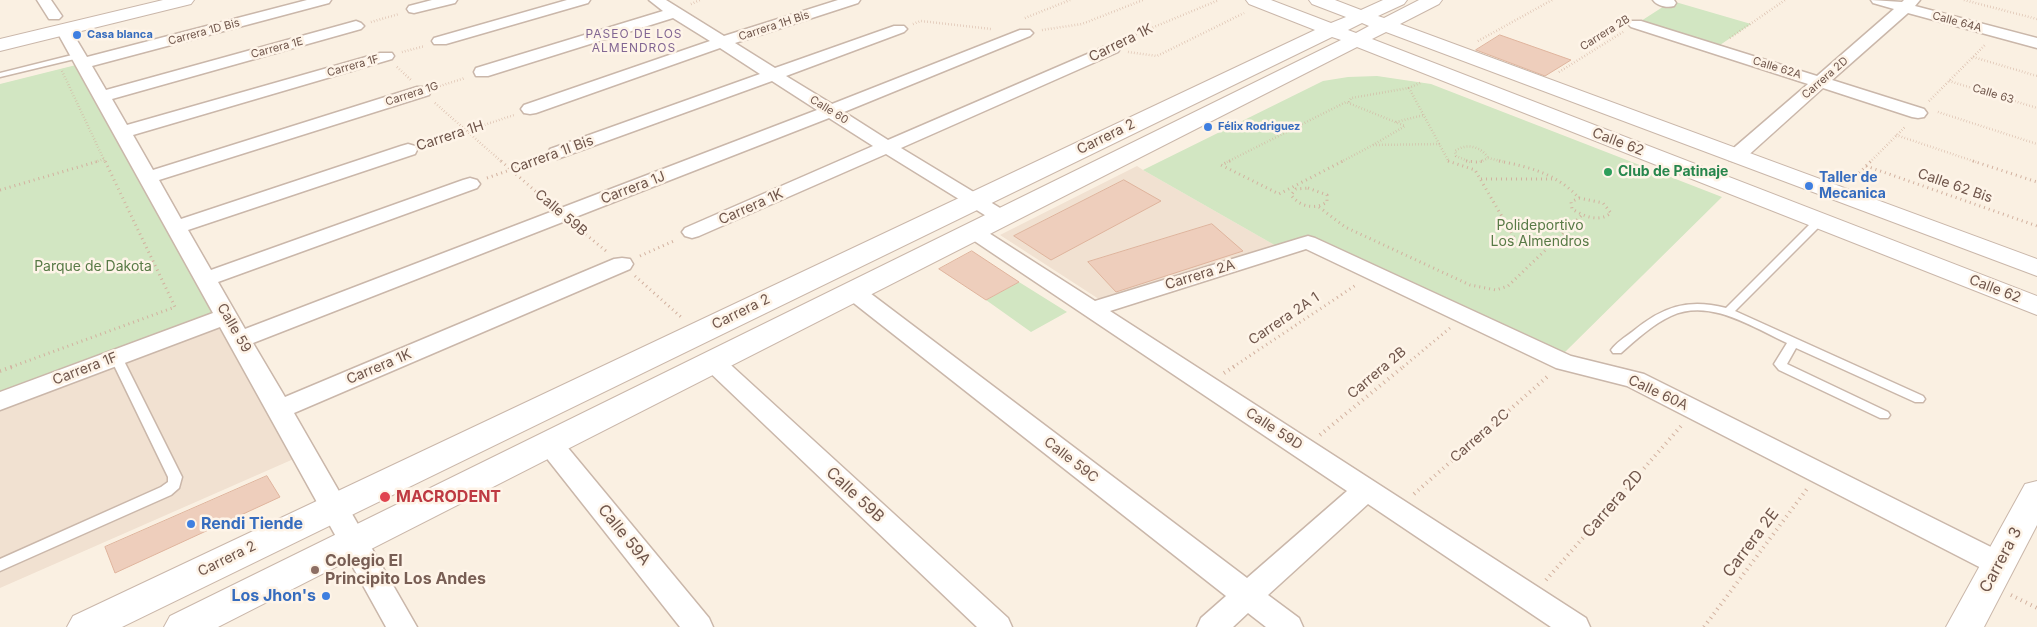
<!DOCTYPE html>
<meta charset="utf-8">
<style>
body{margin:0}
canvas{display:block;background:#faf0e2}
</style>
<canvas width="2037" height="627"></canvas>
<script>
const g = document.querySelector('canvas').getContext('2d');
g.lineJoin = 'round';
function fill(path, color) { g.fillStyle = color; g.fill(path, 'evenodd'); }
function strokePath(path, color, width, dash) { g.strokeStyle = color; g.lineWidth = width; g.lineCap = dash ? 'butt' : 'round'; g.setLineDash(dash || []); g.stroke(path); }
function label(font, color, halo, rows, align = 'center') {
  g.font = font + ' Inter,sans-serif'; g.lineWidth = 5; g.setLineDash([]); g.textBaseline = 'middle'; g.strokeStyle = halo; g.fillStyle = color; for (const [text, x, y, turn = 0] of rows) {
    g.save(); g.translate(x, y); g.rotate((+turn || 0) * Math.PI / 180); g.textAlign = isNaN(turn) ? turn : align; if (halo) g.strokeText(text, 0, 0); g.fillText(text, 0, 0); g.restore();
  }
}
fill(new Path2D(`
 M1137,166L1143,170L1278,247L1105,303L1000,235Z
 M227,316L305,454L0,588V401Z`), '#f1e1d1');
fill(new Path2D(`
 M1672,1L1751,24L1720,45L1641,21Z
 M84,63L227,316L0,401V84Z
 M1377,76L1431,84L1722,197L1563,354L1308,242L1278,247L1143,170L1323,81L1348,77Z
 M1019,282L1067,312L1031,332L986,300Z`), '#d2e6c2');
const building = new Path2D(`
 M1500,35L1571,60L1545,76L1476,50Z
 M1124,180L1161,201L1051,260L1014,236Z
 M1212,224L1243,251L1116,292L1088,262Z
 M972,251L1019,282L986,300L939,269Z
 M267,476L280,497L115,573L105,547Z`);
fill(building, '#eecebc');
strokePath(building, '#dfb49d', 1);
const service = new Path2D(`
 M80,53H83V57L0,77V73Z
 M1820,217L1824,218L1825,220L1824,222L1735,311L1923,396L1925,399L1923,402H1915L1796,348L1787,364L1888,412L1890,415L1888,418H1880L1779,370L1774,364L1787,343C1752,327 1710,298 1671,316C1652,325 1637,339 1621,353H1613L1611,350C1616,343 1625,337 1632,332C1662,307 1687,298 1726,308L1816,218Z
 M116,353L122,357L182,477L179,488L171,495L0,571V559L161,487L168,482V477L110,357Z`);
const minor = new Path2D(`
 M37,0H51L62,16L59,19H49Z
 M307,0H331L329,3L92,66L106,90L356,21L361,23L364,26L361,29L112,99L127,125L380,53H392L394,56L392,59L133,135L153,170L417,87H429L431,91L429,95L159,180L181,219L401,146L408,144L415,146L417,150L415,154L188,230L211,270L463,180L470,178L477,180L480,184L477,188L218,282L245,329L817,110L772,81L557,159L550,157L548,153L550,149L760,74L720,48L536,113L530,114L524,113L521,109L524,105L710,41L673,18L488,76H476L474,72L476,68L663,11L649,0H666L724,36L838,0H860L858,3L735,43L775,68L894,26H904L907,29L904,32L786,76L832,104L1020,30H1030L1033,33L1030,36L844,112L888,140L1106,46H1118L1120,49L1118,52L901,148L1010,214L1013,218L1010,222L1003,224L996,222L886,154L699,236L692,238L685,236L682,232L685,228L873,146L829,118L253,343L285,397L614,259L622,258L630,259L633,264L630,269L294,413L417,627H386L220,327L0,410V392L213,313L56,30L59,27H69L87,57Z
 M432,0H457L455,3L414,13L409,12L407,9L409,6Z
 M567,0H590L588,3L446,44H434L432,41L434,38Z
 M1653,0H1674L1676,3L1674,6C1667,8 1657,6 1653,0Z
 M1871,0L1902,2L1904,0H1920L1915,6L2037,38V48L1908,13L1832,80L1924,109L1927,113L1924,117L1918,118L1912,117L1823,88L1743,160L1736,162L1729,160L1727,156L1729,152L1808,84L1631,27L1628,24L1631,21H1641L1817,76L1894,9L1873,3Z
 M974,226L981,228L1095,301L1301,238L1308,236L1315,238L1571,356L1644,374L2009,556L2013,564L2009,572L1999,576L1989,572L1627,386L1556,368L1306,249L1110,311L1586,618L1590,627H1551L1368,504L1268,595L1299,618L1303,627H1266L1248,613L1233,627H1197L1201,618L1226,596L846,297L843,292L846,287L854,285L862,287L1247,578L1347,491L967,236L964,232L967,228Z
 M713,354L721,356L1008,618L1012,627H977L705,368L701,362L705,356Z
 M550,435L559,437L709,618L713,627H680L541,451L537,444L541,437Z`);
const tertiary = new Path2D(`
 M163,0H194L191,4L0,51V39Z
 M1246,0H1271L1331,23L1346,17L1312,4L1309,0H1335L1361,10L1383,0H1407L1404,4L1378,16L1384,18L1419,0H1442L1439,4L1400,24L2037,259V276L1386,32L1372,39L2037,296V315L1357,47L218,627H164L170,616L1341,40L1332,37L122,627H67L73,616L1315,30L1249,4ZM1362,23L1369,26L1356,33L1348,30Z
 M2037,481V525L1984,627H1946L2025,484Z`);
strokePath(service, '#cab7aa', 3);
strokePath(minor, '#cab7aa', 3);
strokePath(tertiary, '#cab7aa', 2);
strokePath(new Path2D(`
 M1964,0L2037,19
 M691,4L700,0
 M1025,18L1070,0
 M371,22L399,14
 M913,24L921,21L991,29
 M1042,30L1082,24L1143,0
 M1730,38L1785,0
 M1125,39L1219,0
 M1478,41L1552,0
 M402,52L425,46
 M1128,52L1157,56L1244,13
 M1973,57L2037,76
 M397,67L411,80
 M62,71L105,162
 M1559,72L1623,32
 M1949,81L2037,108
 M1420,83L1409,88L1449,162
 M440,86L465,78
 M1929,101L1986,44
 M1349,102L1351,98L1409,88
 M435,103L502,162
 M1938,112L2037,144
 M1396,122L1424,115
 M1896,135L1976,162
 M425,145L514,115
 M1373,145L1440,144
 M1488,158L1505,162
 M95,162L104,159
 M532,162L540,159
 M1227,162L1346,102L1405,126L1373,145
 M1341,162L1373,145
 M1470,162L1456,156L1455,151C1466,143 1481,146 1488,158
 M1480,162L1488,158
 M1870,162L1906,126`), '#d2b19f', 2.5, [0.5, 2.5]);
strokePath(new Path2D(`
 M501,161L549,203
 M1230,161L1221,165L1279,194L1343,161
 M1448,161L1475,170L1515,239
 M1466,161L1476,162L1484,161
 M1499,161C1530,167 1557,174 1579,198
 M1973,161L2037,182
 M1866,166L2037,226
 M487,178L536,161
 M1481,179H1555
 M1852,180L1871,161
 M1308,188L1327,195V202C1315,210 1300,207 1291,195L1296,189Z
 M0,190L99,161
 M1579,198L1603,203L1611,213C1598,223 1584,216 1572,209L1571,202Z
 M1319,207L1345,227L1470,285L1496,290L1508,286L1582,215
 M578,228L606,251
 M640,256L676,240
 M635,276L681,317
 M11,367L175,307L105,161
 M1233,367L1356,285
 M1403,367L1450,328`), '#d2b19f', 3, [1, 4]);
strokePath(new Path2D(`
 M0,371L15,366
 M1224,373L1235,366
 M1320,435L1404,366
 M1414,494L1548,376
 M1546,580L1682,425
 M2011,595L2037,608
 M1704,627L1807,489`), '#d2b19f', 4, [1, 4.5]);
fill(service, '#fff');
fill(minor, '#fff');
fill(tertiary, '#fff');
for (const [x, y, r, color] of [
 [77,35,5,"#3f7fe0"],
 [1208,127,5,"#3f7fe0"],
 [1608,172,5,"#2e9e5b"],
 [1809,186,5,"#3f7fe0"],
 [385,497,6,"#e0444e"],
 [191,524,5,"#3f7fe0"],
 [315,570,5,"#8d6e63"],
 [326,596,5,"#3f7fe0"]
]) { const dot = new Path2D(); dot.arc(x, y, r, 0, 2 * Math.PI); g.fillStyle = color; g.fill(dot); strokePath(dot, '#fef4e8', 2); }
label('11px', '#70564b', '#fef4e8', [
 ["Calle 64A",1957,22,15],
 ["Carrera 1H Bis",774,26,-18],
 ["Carrera 1D Bis",204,32,-15],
 ["Carrera 2B",1605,33,-32],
 ["Carrera 1E",277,48,-15],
 ["Carrera 1F",353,66,-16],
 ["Calle 62A",1777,68,17],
 ["Carrera 2D",1825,78,-41],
 ["Carrera 1G",412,94,-18],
 ["Calle 63",1993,94,17],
 ["Calle 60",829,110,32]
]);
label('bold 11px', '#366cbe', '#fef4e8', [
 ["Casa blanca",87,35],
 ["Félix Rodriguez",1218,127]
], 'left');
g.letterSpacing = '1px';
label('12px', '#826693', '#fef4e8', [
 ["PASEO DE LOS",634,34],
 ["ALMENDROS",634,48]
]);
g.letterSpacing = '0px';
label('14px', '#70564b', '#fef4e8', [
 ["Carrera 1K",1121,43,-26],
 ["Carrera 1H",450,136,-18],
 ["Carrera 2",1106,137,-26],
 ["Calle 62",1618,142,21],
 ["Carrera 1I Bis",552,155,-20],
 ["Calle 62 Bis",1955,186,19],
 ["Carrera 1J",633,188,-21],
 ["Carrera 1K",751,207,-24],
 ["Calle 59B",561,213,40],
 ["Carrera 2A",1200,275,-17],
 ["Calle 62",1995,289,21],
 ["Carrera 2",741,312,-26],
 ["Carrera 2A 1",1284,319,-34],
 ["Calle 59",234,328,60],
 ["Carrera 1K",379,367,-23],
 ["Carrera 1F",85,369,-21],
 ["Carrera 2B",1377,373,-40],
 ["Calle 60A",1658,393,25],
 ["Calle 59D",1274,429,33],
 ["Carrera 2C",1480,436,-41],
 ["Calle 59C",1071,460,38],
 ["Carrera 2",227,559,-26]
]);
label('bold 14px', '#27864d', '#fef4e8', [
 ["Club de Patinaje",1618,172]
], 'left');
label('bold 14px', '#366cbe', '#fef4e8', [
 ["Taller de",1819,178],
 ["Mecanica",1819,194]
], 'left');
label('14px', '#587a46', '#fef4e8', [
 ["Polideportivo",1540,226],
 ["Los Almendros",1540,242],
 ["Parque de Dakota",93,267]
]);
label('16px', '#70564b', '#fef4e8', [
 ["Calle 59B",855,495,43],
 ["Carrera 2D",1613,504,-49],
 ["Calle 59A",624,535,51],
 ["Carrera 2E",1751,543,-53],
 ["Carrera 3",2001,560,-62]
]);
label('bold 16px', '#be3a42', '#fef4e8', [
 ["MACRODENT",396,497]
], 'left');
label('bold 16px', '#366cbe', '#fef4e8', [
 ["Rendi Tiende",201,524],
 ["Los Jhon's",316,596,"right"]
], 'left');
label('bold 16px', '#785e54', '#fef4e8', [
 ["Colegio El",325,561],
 ["Principito Los Andes",325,579]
], 'left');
</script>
